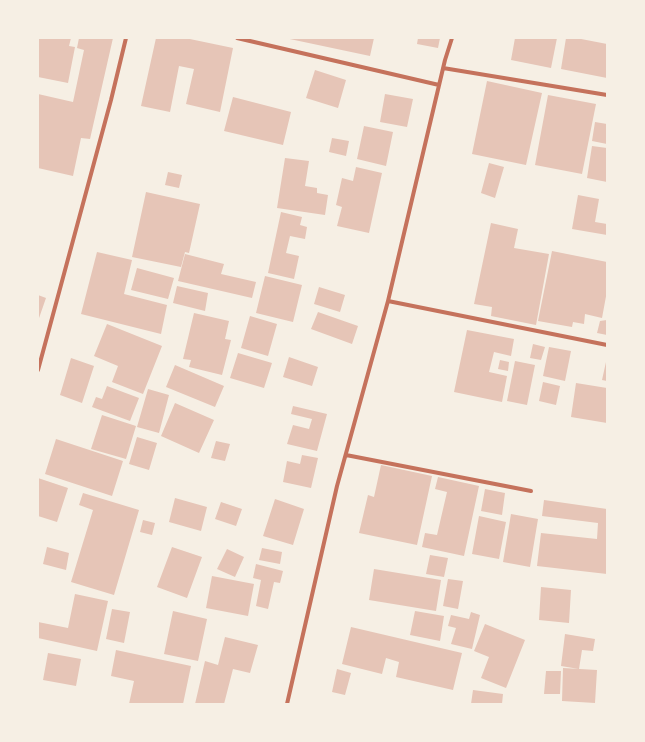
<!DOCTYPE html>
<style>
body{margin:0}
#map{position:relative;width:645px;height:742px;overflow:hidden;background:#f6efe4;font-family:Lato,sans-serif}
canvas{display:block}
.frame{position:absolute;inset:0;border:39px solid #f6efe4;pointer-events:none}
</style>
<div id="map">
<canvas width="645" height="742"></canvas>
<div class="frame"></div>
</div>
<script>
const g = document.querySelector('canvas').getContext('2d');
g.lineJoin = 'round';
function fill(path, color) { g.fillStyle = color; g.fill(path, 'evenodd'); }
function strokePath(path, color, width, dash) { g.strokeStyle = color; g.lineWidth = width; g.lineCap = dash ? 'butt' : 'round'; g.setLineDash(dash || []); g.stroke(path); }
fill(new Path2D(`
 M38,38H71L69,46L75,47L68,83L38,77Z
 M79,38H113L90,139L81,138L73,176L38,168V94L73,102L84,50L77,48Z
 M156,38H185L233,48L220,112L186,104L194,69L179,66L170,112L141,106Z
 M285,38H374L370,56Z
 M418,38H440L438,48L417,44Z
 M515,38H557L551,68L511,60Z
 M566,38H576L607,44V78L561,69Z
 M315,70L346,80L338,108L306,98Z
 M487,81L542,93L526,165L472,154Z
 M385,94L413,99L407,127L380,122Z
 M548,95L596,104L582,174L535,165Z
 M233,97L291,112L283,145L224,131Z
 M595,122L607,124V144L592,141Z
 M364,126L393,132L386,166L357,159Z
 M332,138L349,141L346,156L329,152Z
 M592,146L607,148V182L587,178Z
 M285,158L309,161L305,186L317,188V193L328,195L325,215L277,208Z
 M489,163L504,167L495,198L481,193Z
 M356,167L382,173L369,233L337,226L342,207L336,205L342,178L353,181Z
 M168,172L182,175L179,188L165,185Z
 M146,192L200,204L189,253L185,252L181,267L132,257Z
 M578,195L599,199L595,222L607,224V235L572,229Z
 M281,212L302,217L300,225L307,227L305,239L290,236L286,253L299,256L294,279L268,273Z
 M491,223L518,229L514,248L549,254L536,325L491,316L492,307L474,304Z
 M552,251L607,262V291L602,318L585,314L584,324L573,322L572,327L538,321Z
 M97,252L132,260L124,294L167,305L161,334L81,314Z
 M185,254L224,264L221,274L256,282L252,298L178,281Z
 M137,268L174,278L168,299L131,290Z
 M265,276L302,285L293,322L256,313Z
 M177,286L208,293L205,311L173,303Z
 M319,287L345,295L340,312L314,304Z
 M38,295L46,298L38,321Z
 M318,312L358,326L352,344L311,329Z
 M194,313L229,321L225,339L231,340L222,375L189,367L191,360L183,359Z
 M250,316L277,324L268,356L241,348Z
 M607,320V335L597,333L600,321Z
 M107,324L162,346L143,394L112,382L118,366L94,356Z
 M467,330L514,339L511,356L494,352L489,372L507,376L502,402L454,392Z
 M533,344L545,347L541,360L530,358Z
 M549,347L571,351L565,381L543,376Z
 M238,353L272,363L264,388L230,378Z
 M289,357L318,367L312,386L283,377Z
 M71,358L94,366L82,403L60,395Z
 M500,360L509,362L508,371L498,369Z
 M515,361L535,365L527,405L507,401Z
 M606,362H607V381L602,380Z
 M175,365L224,386L215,407L166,387Z
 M543,382L560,386L556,405L539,401Z
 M576,383L607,388V423L571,417Z
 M107,386L139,398L130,421L92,407L96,397L102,399Z
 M148,389L169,395L159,433L137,427Z
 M175,403L214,420L199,453L161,436Z
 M293,406L327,414L317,451L287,444L293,425L309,429L312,419L291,414Z
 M102,415L136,426L126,459L91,449Z
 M137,437L157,443L149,470L129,464Z
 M56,439L123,461L112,496L45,474Z
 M216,441L230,444L225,461L211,458Z
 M302,455L318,458L311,488L283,482L287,461L300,464Z
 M381,465L432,476L417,545L359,533L368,495L374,497Z
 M438,477L479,486L464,556L422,547L425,533L437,535L447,492L435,489Z
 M38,478L68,488L57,522L38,516Z
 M485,489L505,493L502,515L481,511Z
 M83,493L139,510L114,595L71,582L93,510L79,505Z
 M175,498L207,507L201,531L169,522Z
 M275,499L304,509L293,545L263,536Z
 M544,500L607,509V574L537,566L541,533L597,539L598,523L542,516Z
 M221,502L242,509L236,526L215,519Z
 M511,514L538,519L530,567L503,562Z
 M479,516L506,522L499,559L472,554Z
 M143,520L155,523L152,535L140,532Z
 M47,547L69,553L66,570L43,564Z
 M172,547L202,557L187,598L157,587Z
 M262,548L282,552L280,564L259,560Z
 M227,549L244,557L235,577L217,569Z
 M430,555L448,558L444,577L426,574Z
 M256,564L283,571L280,583L274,582L268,609L256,606L261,580L253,578Z
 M374,569L441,580L436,611L369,600Z
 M212,576L254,584L248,616L206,608Z
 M448,579L463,581L458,609L443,606Z
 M541,587L571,590L569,623L539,620Z
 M75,594L108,601L97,651L38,638V622L68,628Z
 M112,609L130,612L124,643L106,639Z
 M173,611L207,619L198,661L164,654Z
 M415,611L444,616L440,641L410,635Z
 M471,612L480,615L472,649L451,644L456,628L448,626L451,615L469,619Z
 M485,624L525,640L506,688L481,678L489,657L474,651Z
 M351,627L462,653L453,690L396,677L399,662L386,658L382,674L342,664Z
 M565,634L595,639L593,651L582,650L579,669L561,666Z
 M225,637L258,645L250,673L233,669L224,704H195L205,661L218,665Z
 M116,650L191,666L183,704H129L134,681L111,676Z
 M48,653L81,659L76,686L43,680Z
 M563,668L597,670L595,703L562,701Z
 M337,669L351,673L345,695L332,692Z
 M546,671H561L560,694H544Z
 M473,690L503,694L502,704H471Z`), '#e6c5b7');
strokePath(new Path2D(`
 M237,38L439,85
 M443,68L607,95
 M388,301L607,345
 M38,370L111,100L126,38
 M346,455L531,491
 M287,704L337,486L388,301L445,60L452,38`), '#c5725c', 4);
</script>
